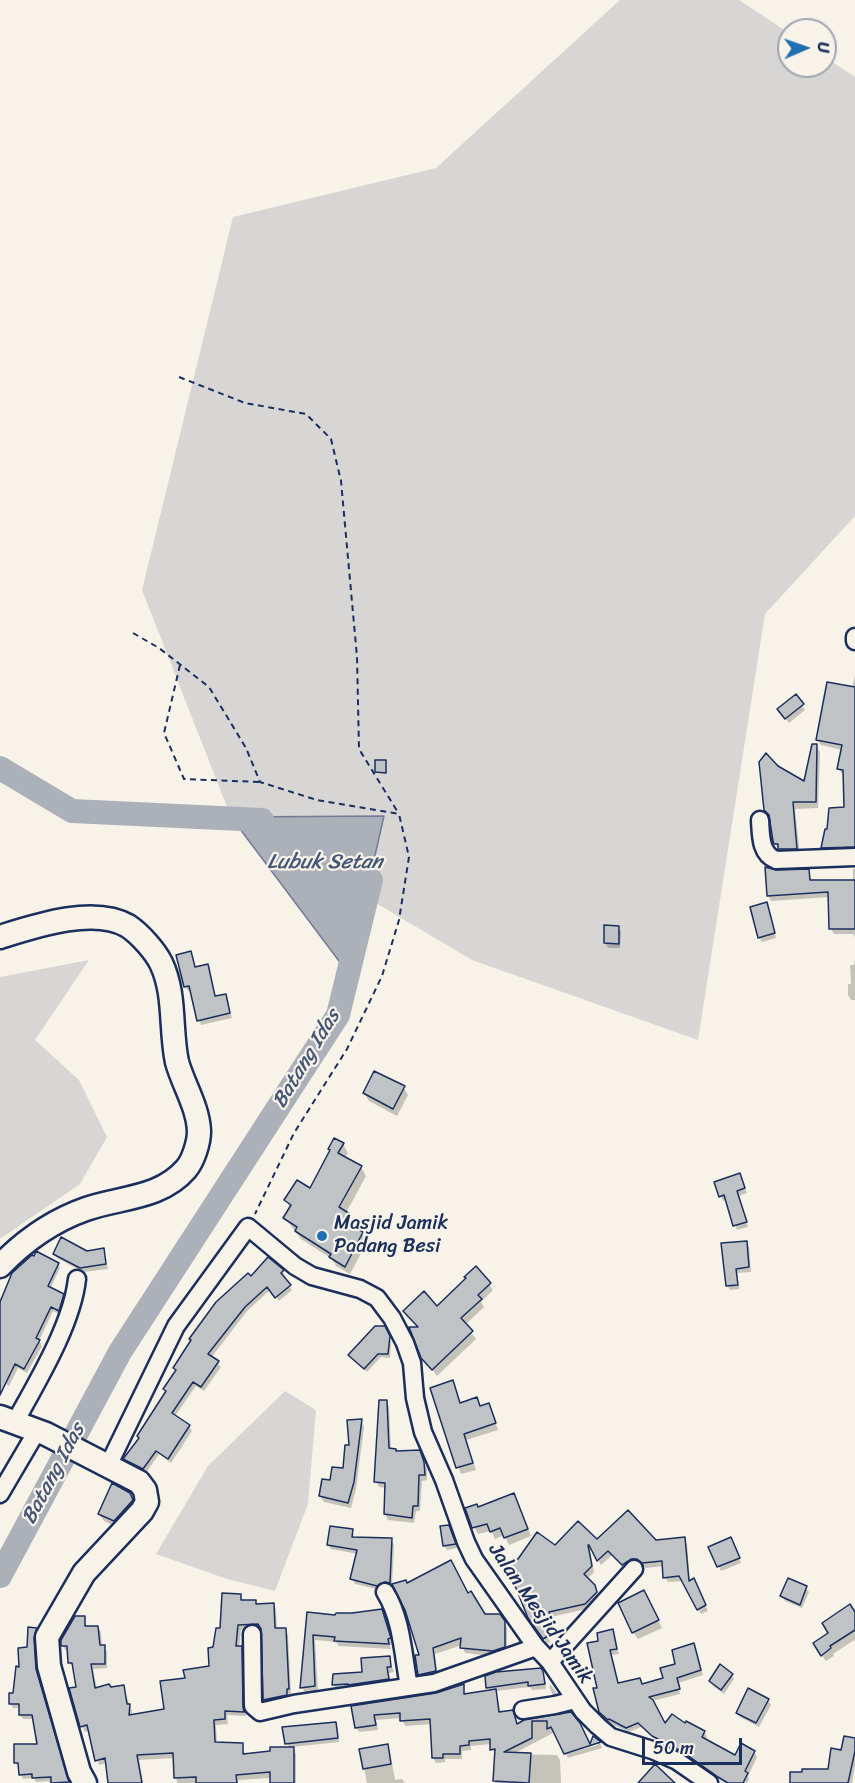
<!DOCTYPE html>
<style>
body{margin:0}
#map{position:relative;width:855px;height:1783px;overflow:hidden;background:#f7f3e8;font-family:Sriracha,sans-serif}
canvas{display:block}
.north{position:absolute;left:777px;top:18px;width:60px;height:60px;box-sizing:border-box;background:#f7f3e8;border:2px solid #9fa5b1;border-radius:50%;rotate:88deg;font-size:16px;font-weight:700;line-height:24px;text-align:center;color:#1b2f5e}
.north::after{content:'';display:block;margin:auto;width:21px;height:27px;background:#1f6fb2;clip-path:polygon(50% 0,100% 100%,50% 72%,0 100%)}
.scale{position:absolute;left:642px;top:1738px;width:100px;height:27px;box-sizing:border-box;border:3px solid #1b2f5e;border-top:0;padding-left:8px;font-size:18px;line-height:21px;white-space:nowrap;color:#1b2f5e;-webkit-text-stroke:4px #f7f3e8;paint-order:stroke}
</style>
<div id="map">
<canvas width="855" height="1783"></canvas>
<div class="north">U</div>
<div class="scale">50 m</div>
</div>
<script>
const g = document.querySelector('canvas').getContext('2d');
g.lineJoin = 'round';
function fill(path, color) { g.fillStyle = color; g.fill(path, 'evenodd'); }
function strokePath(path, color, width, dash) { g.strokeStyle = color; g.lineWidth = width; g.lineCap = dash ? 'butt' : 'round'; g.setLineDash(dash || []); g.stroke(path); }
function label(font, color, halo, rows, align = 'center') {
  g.font = font + ' Sriracha,sans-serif'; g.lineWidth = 4.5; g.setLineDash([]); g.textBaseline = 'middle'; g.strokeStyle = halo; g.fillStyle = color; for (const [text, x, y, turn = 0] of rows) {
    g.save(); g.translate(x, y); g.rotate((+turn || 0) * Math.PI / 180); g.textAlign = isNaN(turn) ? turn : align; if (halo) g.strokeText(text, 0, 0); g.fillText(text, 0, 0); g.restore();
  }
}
fill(new Path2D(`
 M620,0H739L789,33V66H825V57L855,77V516L765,614L698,1040L472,960L231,817L142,590L233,217L436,168Z
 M89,960L35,1040L79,1080L107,1137L80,1184L0,1239V977Z
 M285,1391L316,1410L308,1504L275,1591L227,1579L156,1554L208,1466Z`), '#d7d6d4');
const water = new Path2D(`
 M384,816L348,973L231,817Z`);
fill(water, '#acb0b9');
strokePath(water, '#727c95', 1.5);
fill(new Path2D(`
 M855,675V852L826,853L823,847L846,809L845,775L842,774L839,769L842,750L821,745L817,740L852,688Z
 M796,696L805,710L789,723L782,714Z
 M816,746L820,752L818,808L795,809L800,855H784L775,844L771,819L769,817L774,821L777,767L805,783Z
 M853,869H855V937L853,934H834L831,929L830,897L771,901L768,895L776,872L808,871L812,882H853Z
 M766,904L776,938L762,942L759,937Z
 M618,927L621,932L620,948H608L605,943Z
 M190,953L196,969L207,966L216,997L225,995L232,1018L201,1025L191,990L188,991L185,986Z
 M855,960V1000H851L848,995V984H851L850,965H854Z
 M404,1088L408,1095L397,1116L369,1101L364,1093Z
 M343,1144L348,1153L345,1158L361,1167L366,1176L346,1213L354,1224L352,1227L362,1233L367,1242L350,1274L336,1266L332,1259L301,1239L285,1218L291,1209L286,1200L310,1190Z
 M740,1175L747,1193L738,1196L748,1227L737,1230L727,1200L723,1201L721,1196Z
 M746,1243L749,1247L751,1272L737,1273L739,1289L730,1290L728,1286Z
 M103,1250L108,1269L83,1272L57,1258L54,1254Z
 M58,1264L60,1268L50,1289L62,1295L65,1300L61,1315L53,1311L39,1341L42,1346L27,1373L18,1368L9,1386L6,1384L0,1396V1304Z
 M282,1271L285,1276L283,1278L292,1290L279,1301L270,1290L247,1311L211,1358L221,1367L204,1391L196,1386L175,1416L189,1426L192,1431L171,1463L159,1454L146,1473L128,1463L125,1459L140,1439L167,1393L177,1372L175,1368L251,1278Z
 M468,1279L489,1284L493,1290L481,1302L484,1307L465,1325L476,1339L437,1376L423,1357L419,1329L405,1312L437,1308Z
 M384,1328L391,1341L390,1358L381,1357L367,1372L350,1355Z
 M452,1382L461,1404L476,1399L481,1407L489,1405L498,1430L466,1440L476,1470L461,1474L432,1389Z
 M386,1402L389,1407L391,1450L422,1458L427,1469V1480L422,1481L420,1511H416L414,1523L388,1520L385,1514L386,1488L379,1487L376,1482Z
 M361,1421L364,1427L356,1489L351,1508L324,1502L320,1496L344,1470L350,1447Z
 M514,1495L531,1536L509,1545L504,1535L495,1539L491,1531L478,1534L474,1527L478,1509Z
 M131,1497L136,1504L119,1528L104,1521L99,1514Z
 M352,1531L355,1539L391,1540L394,1545L392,1587L388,1586L380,1590L355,1584L352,1579L358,1554L331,1549L328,1545Z
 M451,1532L457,1548L447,1550L444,1545Z
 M684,1539L687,1544L690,1582L696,1585L708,1611L701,1614L683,1581L668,1582L665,1577L664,1566L646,1568L641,1564H635L625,1569L612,1555L601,1565L593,1550L590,1551L594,1572L587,1579L594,1586L599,1598L586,1609L551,1617L557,1635L548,1638L550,1642L547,1643L533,1623L519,1560L555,1546L597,1541H655Z
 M733,1544L741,1563L721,1571L710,1548Z
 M788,1580L806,1588L809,1592L802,1608L785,1601L782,1596Z
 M407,1584L467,1595L484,1615L504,1622L507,1628V1653L497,1657L465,1653L462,1645L435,1654L438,1677L422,1680L419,1674L421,1656Z
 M240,1596L244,1602L255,1601L257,1605L273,1604L276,1609L277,1630L285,1629L288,1635L291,1694H289V1700L268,1705L265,1700L263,1629L241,1630L239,1648L244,1653L246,1716L227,1715L228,1724L216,1725L217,1744H242L245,1755L290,1749L287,1743L335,1723L338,1728L339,1742L292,1747L296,1754V1783H270V1778L238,1780V1783H177L175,1758L139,1760L143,1783H110L107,1763L99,1765L89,1730L85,1732L82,1727L71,1689L77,1688L74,1668L70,1663L69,1651H66L63,1646L84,1617L87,1628L98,1627L101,1632L102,1647H104L107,1652V1668L93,1669L97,1689L123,1687L132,1711V1716L166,1711L186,1679L211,1667L221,1630Z
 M648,1600L662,1628L638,1639L633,1632Z
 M855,1608V1642L854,1640L833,1654L834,1656L826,1661L818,1650L829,1633Z
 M381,1611L393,1644L390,1645L391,1649L339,1646L336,1642L315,1640L318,1692L305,1693L302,1687L308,1614L337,1617Z
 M36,1630L38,1634L35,1643L38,1675L68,1783H49V1781L36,1782L34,1778L23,1779L19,1767L15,1762L39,1745L34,1719H23L20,1715V1708H13L11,1704L21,1668Z
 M612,1631L619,1654L611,1655L619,1685L640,1679L642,1684L665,1679L677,1665L696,1650L703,1675L678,1683L680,1694L652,1701L665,1726H685L704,1732L707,1736L705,1741L736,1757L754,1752L757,1757L748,1776L749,1779L747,1783H724L687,1757L669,1749L641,1727L629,1732L611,1724L603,1717L600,1711L599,1689L600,1642Z
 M389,1658L394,1672L389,1673L391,1685L337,1690L334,1685L364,1673Z
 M540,1669L545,1677L546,1689L532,1690L530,1687L496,1691L501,1713L515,1717L518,1725L524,1722L570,1713L555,1732L513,1754L557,1755L560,1760L561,1783H495L496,1754L492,1749L491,1744L471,1746V1750L462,1751V1759H445V1762L436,1763L433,1758L432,1724L405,1726L402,1718L376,1720L378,1730L359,1732L356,1727L353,1707L436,1695L463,1686L466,1695L490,1691L488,1687Z
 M731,1675L734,1679L724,1694L713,1686L710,1681Z
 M551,1685L557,1694L558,1695L553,1696L549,1686Z
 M768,1700L771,1705L759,1727L740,1717L737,1713Z
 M594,1738L600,1743L602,1748L568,1758L566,1754L598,1745Z
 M855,1739V1765L852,1783H792L829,1770Z
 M387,1746L390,1751L395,1780L402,1779L405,1783H367L361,1751Z`), '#0003');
strokePath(new Path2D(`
 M0,768L72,811L262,820
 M0,1576L120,1352L338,1015L371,880L349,854`), '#acb0b9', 24);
const building = new Path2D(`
 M827,682L855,687V847L821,848L825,829H827L829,808L844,807L843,770L837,769L842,745L816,740Z
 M796,694L804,704L785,719L777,709Z
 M812,744H817L816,802H793L797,849H778V844H774L773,841L769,815L764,810L759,762L766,753L778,766L804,781Z
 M375,760H386V773L375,772Z
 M765,867L776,870L809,869L810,880H855V929H829L828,892L767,896Z
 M767,902L775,933L758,938L750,907Z
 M604,925L619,926V944L604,943Z
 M191,951L195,967L208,964L215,996L226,994L230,1013L197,1021L189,986L184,987L176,955Z
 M374,1071L405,1086L393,1109L363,1093Z
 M334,1138L344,1143L338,1153L362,1166L339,1207L350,1214L346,1221L363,1232L345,1267L329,1257L331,1254L295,1231L297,1227L283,1218L291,1205L284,1200L297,1180L310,1188L330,1150L328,1149Z
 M740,1173L745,1188L737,1191L747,1222L733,1226L724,1195L719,1197L714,1182Z
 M61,1237L87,1251L104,1248L106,1264L80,1268L53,1254Z
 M747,1241L749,1267L736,1269L738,1285L726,1286L721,1243Z
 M36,1251L59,1263L48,1286L64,1294L59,1311L51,1307L36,1338L40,1340L24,1369L15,1364L0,1395V1302L12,1273L32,1255L34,1256Z
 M268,1257L284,1270L281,1273L291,1285L275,1298L267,1287L245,1307L208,1354L219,1361L201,1387L193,1382L172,1413L190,1425L168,1459L156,1451L143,1469L123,1459L139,1438L137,1436L166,1391L163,1389L176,1370L173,1368L191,1340L189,1339L216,1302L248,1273L251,1276Z
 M476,1266L491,1283L478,1295L482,1299L461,1318L473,1331L432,1370L421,1358L409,1327H418L403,1311L424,1291L437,1306L466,1278L464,1277Z
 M375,1326H385L390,1336L388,1354H378L364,1369L348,1355Z
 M453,1380L460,1403L477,1397L480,1406L489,1403L496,1423L464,1434L473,1463L456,1468L430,1388Z
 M379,1400H387L389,1448L396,1449V1451L420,1450L424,1462L425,1475H419L418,1506H413L412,1518L384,1514L385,1483L374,1482Z
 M362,1419L354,1482L348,1503L319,1496L322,1479L330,1480L332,1467L343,1468L345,1445H349L347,1420Z
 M112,1483L130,1493L133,1500L114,1521L98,1514Z
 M514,1493L528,1529L504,1538L500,1528L490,1532L487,1524L472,1528L465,1508L477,1504L478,1507Z
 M628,1510L656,1540L685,1537L689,1581L694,1578L706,1605L697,1610L679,1576L663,1578L662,1561L642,1563L637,1559H631L622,1565L608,1551L597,1561L589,1545H588L592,1566L584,1574L595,1585L597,1592L585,1604L549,1612L555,1630L546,1632L548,1636L543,1639L528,1618L505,1561L518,1559L537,1532L555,1545L578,1521L597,1539Z
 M449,1525L456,1544L443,1546L440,1526Z
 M330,1526L353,1529L352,1537L392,1538L390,1583L385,1582L377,1586L350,1579L357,1550L327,1545Z
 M731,1537L740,1558L717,1567L708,1547Z
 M451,1560L468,1593L471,1591L485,1614H500L505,1621V1647L493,1651L460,1648L461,1638L433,1648L436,1671L418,1675L415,1655H419L405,1610L392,1584L406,1580L407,1583Z
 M788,1578L807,1586L800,1605L780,1596Z
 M644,1590L659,1620L632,1633L618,1603Z
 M222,1593L241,1594V1600H256V1604L274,1603L275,1628H286L289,1689H287V1695L263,1700L261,1629L258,1624L238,1625L236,1646H242L243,1706L244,1712L225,1711V1719L214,1720L215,1742L243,1743V1754L270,1751V1747H294V1783H270V1772L236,1775L237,1783H196V1777L174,1778L173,1753L137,1755L142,1783H108L105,1758L95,1761L87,1725L80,1727L69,1688L76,1687L72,1663H68L67,1646H61V1640L75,1616H85V1626H98L100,1645H105V1664H91L95,1688L109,1684L111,1687L124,1685L127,1704H130L129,1715L164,1709L160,1681L185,1678L183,1670L209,1666L208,1648L213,1647L216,1628H220Z
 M850,1604L855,1612V1630L830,1646L831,1648L821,1656L813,1643L828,1633L822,1623Z
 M382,1609L391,1638L388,1639L389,1644L334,1641L335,1637L313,1635L315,1686L300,1688L307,1612L335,1615L336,1613H352Z
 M28,1627L37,1628L34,1638L36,1669L69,1782L51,1783V1777L32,1778V1774L19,1775L18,1763H14V1744H37L32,1715H19V1704H9V1693H13L16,1666L19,1667L18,1648L27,1647Z
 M613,1629L617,1649L610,1650L618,1683L640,1678L642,1684L663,1678L660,1668L675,1664L672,1650L694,1643L701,1670L677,1678L680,1689L649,1697L653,1700L665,1723L672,1714L685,1723L686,1721L705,1731L702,1737L735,1755L741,1743L755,1751L745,1771L748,1773L743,1783H728L718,1777L683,1752L652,1736L638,1723L626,1728L609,1719L608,1720L599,1712L593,1688H597L587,1643L598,1641L597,1633Z
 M390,1656L391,1667H387L389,1679L348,1685V1684L332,1685L333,1674L362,1672L361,1658Z
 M720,1664L733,1674L721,1690L709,1681Z
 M541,1668L543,1671L545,1684L528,1686V1682L486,1688L485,1676L496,1672Z
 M464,1684V1694L496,1689L499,1712L513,1710L517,1724L524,1720L571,1712L580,1723L590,1744L593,1736L601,1742L564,1754L551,1727L547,1729V1721H532V1738L504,1752L531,1753L529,1783L493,1781L495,1749L490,1750V1739L469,1741V1745L460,1746V1754H443V1758H432L430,1719L400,1721V1713L374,1715L376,1725L355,1728L351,1706L436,1693Z
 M748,1688L769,1699L756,1723L736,1713Z
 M336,1722L338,1738L285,1744L282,1727Z
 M844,1736L855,1738V1751L848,1783H790V1772H802V1769H828L831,1748L841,1750Z
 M388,1744L391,1764L363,1769L359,1749Z
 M655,1764L675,1783H638Z`);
fill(building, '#c0c3c5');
strokePath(building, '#1b2f5e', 1.5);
const street = new Path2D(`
 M855,637V641
 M760,820C761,835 760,854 776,860L855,857
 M14,1424C37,1382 72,1325 77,1279
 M108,1466L176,1326L248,1227L295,1266L312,1276L360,1289L377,1298L392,1318L405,1343L412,1363L415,1398L423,1432L444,1480L466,1542L474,1559L536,1647L550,1662L583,1711L598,1726L611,1737L652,1750L677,1761L709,1783
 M0,1494L37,1431
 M385,1592C402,1619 403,1655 409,1687
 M252,1634L253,1706L260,1712L294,1704L434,1683L536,1647
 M550,1662L634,1569
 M523,1710L555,1705L575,1700`);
const secondary = new Path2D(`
 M0,937C35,926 94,906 128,926C140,934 155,951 161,963C176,994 170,1030 177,1062C183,1084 198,1107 199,1131C199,1143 193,1161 186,1169C160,1199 120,1197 86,1209C52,1221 25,1240 0,1266
 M0,1417L46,1434L139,1482L145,1490L147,1502L142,1511L84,1573L47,1637L49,1666L79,1772L85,1783`);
strokePath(street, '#1b2f5e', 21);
strokePath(secondary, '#1b2f5e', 27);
strokePath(new Path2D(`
 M179,377L245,403L306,414L331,439L341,481L357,657L359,749L399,814
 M133,633L159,648L209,687L246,748L260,782L317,800L399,814L409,857L399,920L382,976L347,1049L294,1133L255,1214
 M180,665L164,733L184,779L260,782`), '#1b2f5e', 2, [6, 4.5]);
strokePath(street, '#f7f3e8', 16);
strokePath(secondary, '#f7f3e8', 22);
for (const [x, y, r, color] of [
 [322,1236,6,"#1f6fb2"]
]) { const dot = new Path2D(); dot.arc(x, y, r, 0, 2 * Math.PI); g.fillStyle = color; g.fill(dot); strokePath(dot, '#f7f3e8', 2); }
label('20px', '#1b2f5e', '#f7f3e8', [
 ["Masjid Jamik",334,1224],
 ["Padang Besi",334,1247]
], 'left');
label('20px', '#1b2f5e', '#f7f3e8', [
 ["Jalan Mesjid Jamik",540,1614,55]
]);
label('italic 21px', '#465679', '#f7f3e8', [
 ["Lubuk Setan",325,863],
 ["Batang Idas",307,1059,-59],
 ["Batang Idas",54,1474,-62]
]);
</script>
